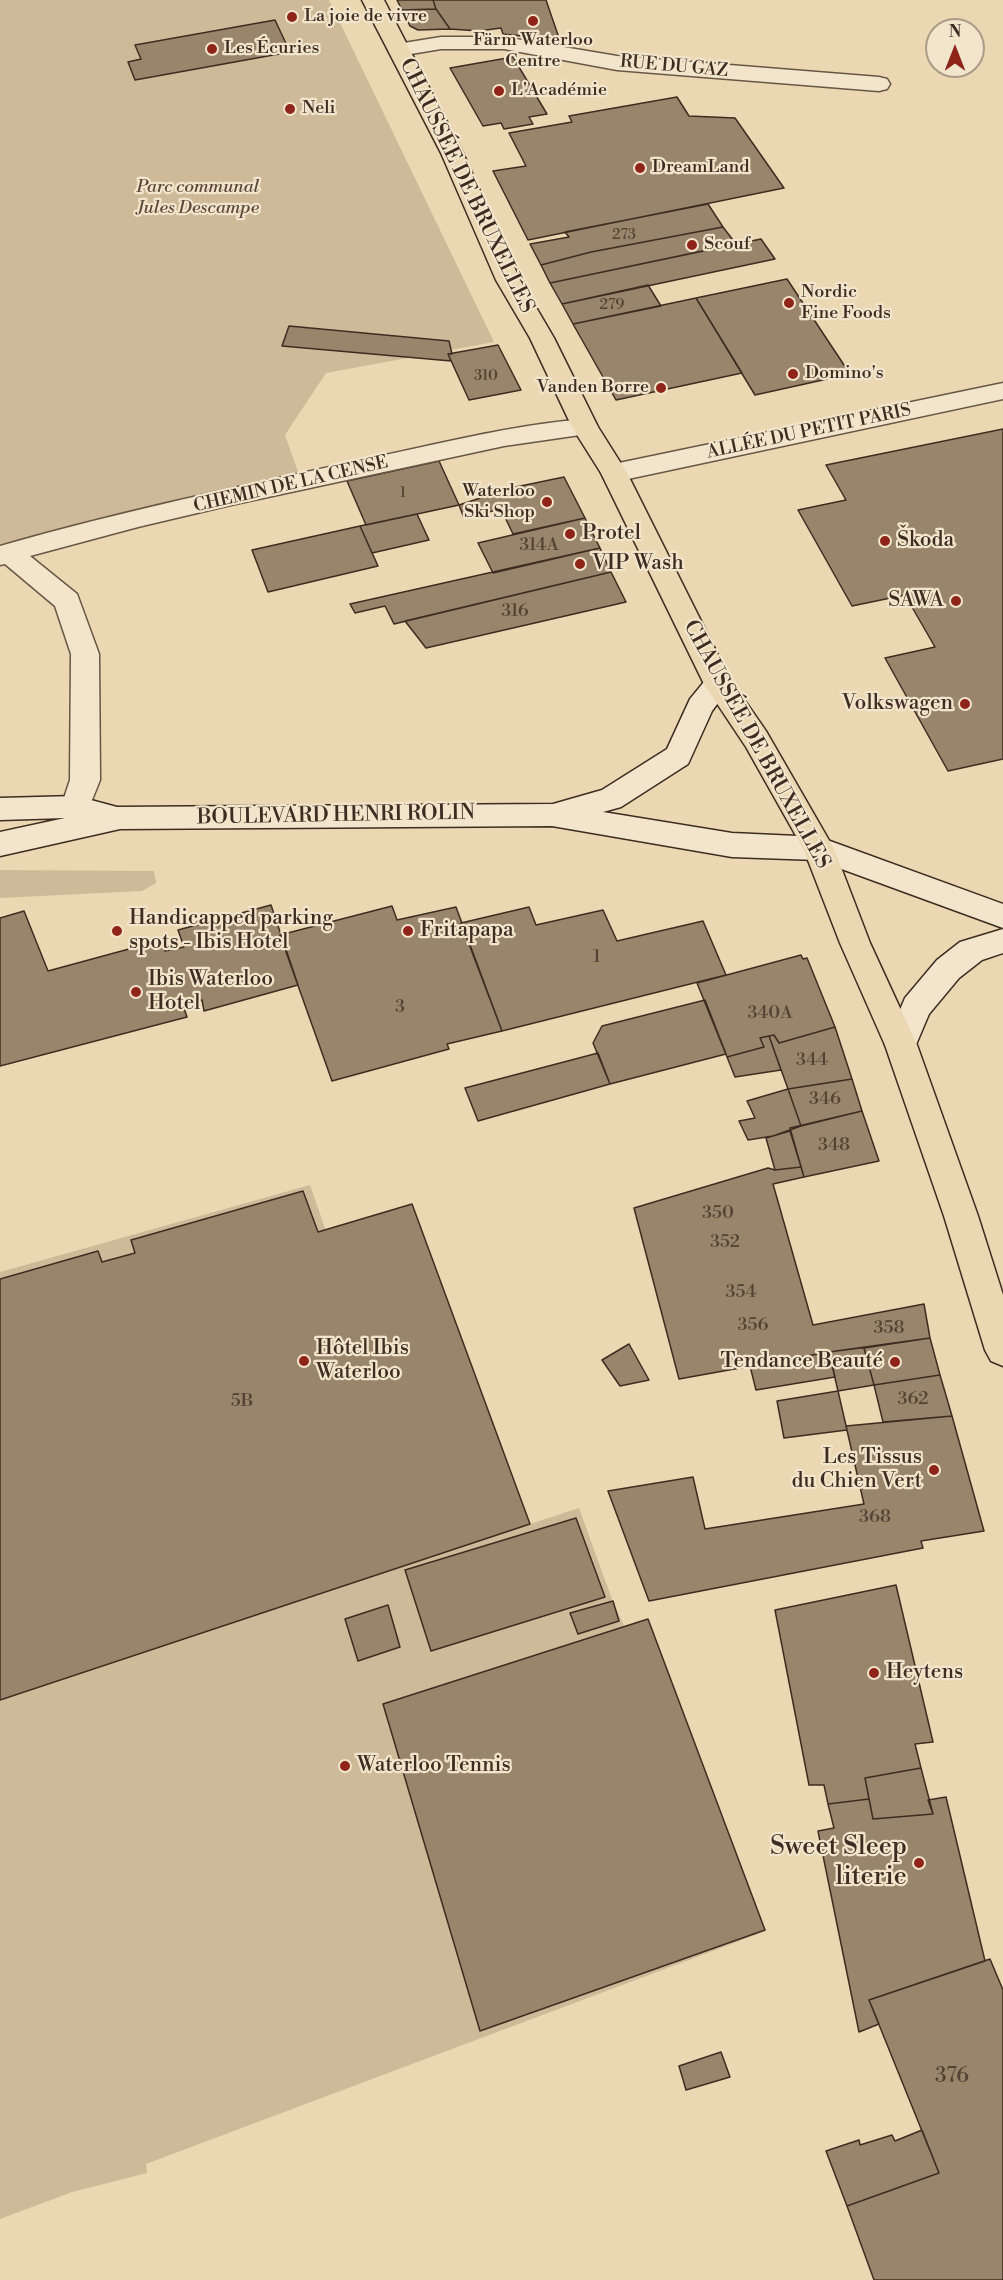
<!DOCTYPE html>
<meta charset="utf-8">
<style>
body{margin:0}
#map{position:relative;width:1003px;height:2280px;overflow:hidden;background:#ebd7b1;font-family:"Libre Bodoni",serif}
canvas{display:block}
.north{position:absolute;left:925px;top:18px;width:60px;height:60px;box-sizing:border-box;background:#f2e5cc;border:2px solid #aa9b88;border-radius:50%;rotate:0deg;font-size:16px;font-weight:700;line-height:24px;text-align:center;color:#3e2c22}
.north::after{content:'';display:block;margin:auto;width:21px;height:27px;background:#8f2418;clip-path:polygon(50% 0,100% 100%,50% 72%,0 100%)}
</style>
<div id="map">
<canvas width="1003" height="2280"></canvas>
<div class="north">N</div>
</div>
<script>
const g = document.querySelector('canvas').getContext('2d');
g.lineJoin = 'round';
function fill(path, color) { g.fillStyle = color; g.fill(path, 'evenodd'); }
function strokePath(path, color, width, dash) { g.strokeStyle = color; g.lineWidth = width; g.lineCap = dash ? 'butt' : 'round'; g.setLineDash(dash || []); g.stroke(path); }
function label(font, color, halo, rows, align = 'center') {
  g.font = font + ' "Libre Bodoni",serif'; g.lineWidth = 4.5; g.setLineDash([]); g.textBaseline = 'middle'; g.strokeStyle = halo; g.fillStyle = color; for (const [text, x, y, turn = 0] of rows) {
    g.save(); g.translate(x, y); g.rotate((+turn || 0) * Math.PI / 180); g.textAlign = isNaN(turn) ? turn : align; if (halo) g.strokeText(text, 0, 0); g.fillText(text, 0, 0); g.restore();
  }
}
fill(new Path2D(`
 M0,0H329L494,342L326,373L285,435L298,472L94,519L0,548Z
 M0,870L154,871L156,883L142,891L0,898Z
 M310,1185L326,1231L527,1525L579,1508L613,1602L766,1931L146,2164L147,2173L72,2192L0,2219V1272Z`), '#ceba99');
const building = new Path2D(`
 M397,0H433L436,9L402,10Z
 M433,0H546L558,35L539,38L503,34L501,28L479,31L450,29L436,9Z
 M436,9L450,29L418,30L410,26L402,10Z
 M275,20L290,52L135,80L128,62L141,59L135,45Z
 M513,57L547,114L529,117L533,124L504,129L501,123L483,126L450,68Z
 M677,97L689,116L735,118L784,188L528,240L493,171L526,166L509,133L572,122L569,116Z
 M708,204L723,227L591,252L541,265L530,244L569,237L565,232Z
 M723,227L736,244L550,283L541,265L591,252Z
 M761,239L775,259L562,304L550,283Z
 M787,279L850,374L755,395L696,298Z
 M648,285L661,306L573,324L562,304Z
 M696,298L742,373L616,400L573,324Z
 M289,326L449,341L452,354H448L451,361L282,346Z
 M498,345L521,390L469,400L448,354Z
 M1003,429V759L948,771L885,658L935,647L905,595L852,606L798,510L846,500L826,465Z
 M439,461L459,505L366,525L347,481Z
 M564,477L585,518L513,534L501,509L464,518L459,505L511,488Z
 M417,514L429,540L372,553L360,526Z
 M585,518L600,548L493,573L478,543Z
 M360,526L378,566L268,592L252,550Z
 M600,548L611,572L394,624L385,606L355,613L350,604Z
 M611,572L626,602L426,648L405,621Z
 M271,905L298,985L204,1011L202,1000L183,1005L187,1017L0,1066V918L24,911L48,971L162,940L165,951L184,947L178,930Z
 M392,906L397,920L456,907L502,1031L447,1044L449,1049L332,1081L280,935Z
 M529,907L536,925L603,910L617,941L703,921L726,975L502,1031L461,923Z
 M801,955L803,959L807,958L835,1027L779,1043L774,1035L760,1038L764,1047L727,1057L697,983Z
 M705,1000L726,1054L610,1084L593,1043L602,1026Z
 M835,1027L852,1079L788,1089L769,1036L774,1035L779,1043Z
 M769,1036L781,1070L735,1077L727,1057L764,1047L760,1038Z
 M598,1053L610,1084L478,1121L465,1088Z
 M852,1079L862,1111L801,1126L788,1089Z
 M788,1089L801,1126L773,1136L748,1140L739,1121L755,1118L747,1101Z
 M862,1111L879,1161L804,1177L790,1128Z
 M790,1131L801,1167L775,1170L766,1138Z
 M801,1167L804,1177L773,1184L813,1325L924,1304L930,1338L829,1352L679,1379L634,1208L768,1168L775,1170Z
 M303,1191L318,1232L412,1204L530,1524L0,1700V1279L98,1251L102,1262L135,1253L131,1240Z
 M930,1338L940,1375L874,1385L864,1348Z
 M629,1344L649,1380L620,1386L602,1360Z
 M860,1348H864L874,1385L838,1391L829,1352Z
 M829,1352L835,1377L756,1390L750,1366Z
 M940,1375L952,1416L883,1422L874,1385Z
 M838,1391L847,1430L784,1438L777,1401Z
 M952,1416L984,1531L921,1541L923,1548L649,1601L608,1491L693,1477L705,1529L864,1504L846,1426Z
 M576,1518L605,1597L431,1651L405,1570Z
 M896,1585L933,1742L915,1744L921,1768L865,1778L869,1799L828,1804L824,1785H809L775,1610Z
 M613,1601L619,1621L578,1634L570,1613Z
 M388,1605L400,1647L358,1661L345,1619Z
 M648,1619L765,1930L480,2031L383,1704Z
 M921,1768L933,1814L873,1819L865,1778Z
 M946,1797L985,1961L869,2000L879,2024L859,2032L818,1831L834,1828L828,1804L869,1799L873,1819L933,1814L928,1800Z
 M990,1959L1003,1990V2280H874L847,2206L939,2173L869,2000Z
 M721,2052L730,2077L686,2090L679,2066Z
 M922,2130L939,2173L847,2206L826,2151L859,2140L860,2145L892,2135L895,2141Z`);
fill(building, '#98856c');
strokePath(building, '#3e2c22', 1.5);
const street = new Path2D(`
 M441,37H504L617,56L879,77L887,79L890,84L887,89L879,91L617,70L504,49H441L399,56L391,55L388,50L391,45Z
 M1003,383V399L614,482L605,479L601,473L605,467L614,464Z
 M585,419L594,421L598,427L594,433L504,446L231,505L138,527L30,556L77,594L99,654L100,780L86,815L76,818L66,815L61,807L70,780L71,654L55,606L5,564L0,565V546C122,511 246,485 371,458C442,443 512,425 585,419Z`);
const secondary = new Path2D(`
 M718,674L728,677L732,684L712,711L688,764L621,807L603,812L732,833L819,837L1003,904V928L817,860L732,857L552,826L120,829L0,856V832L65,818L0,820V798L76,796L117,807L553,804L602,790L667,749L690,699L708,677Z
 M1003,929V953L982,960L959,978L929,1014L912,1054L901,1058L890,1054L885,1045L905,998L937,960L960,942Z`);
const primary = new Path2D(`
 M362,0H384L463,153L520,280L554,338L598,427L627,473L730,679L766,731L834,849L870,943L917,1045L978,1216L1003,1295V1366L991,1361L985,1350L944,1216L885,1045L840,943L804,850L746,747L704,684L601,473L572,427L530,338L496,280L441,153Z`);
strokePath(street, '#695746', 3);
strokePath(secondary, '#3e2c22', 3);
strokePath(primary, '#3e2c22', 3);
fill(street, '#f2e5cc');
fill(secondary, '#f2e5cc');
fill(primary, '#ebd7b1');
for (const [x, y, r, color] of [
 [292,17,6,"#8f2418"],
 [533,21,6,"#8f2418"],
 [212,49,6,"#8f2418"],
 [499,91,6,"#8f2418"],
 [290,109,6,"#8f2418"],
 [640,168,6,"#8f2418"],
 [692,245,6,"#8f2418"],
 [789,303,6,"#8f2418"],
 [793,374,6,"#8f2418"],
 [661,388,6,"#8f2418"],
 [547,502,6,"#8f2418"],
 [570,534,6,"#8f2418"],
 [885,541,6,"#8f2418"],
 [580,564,6,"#8f2418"],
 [956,601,6,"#8f2418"],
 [965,704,6,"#8f2418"],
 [117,931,6,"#8f2418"],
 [408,931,6,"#8f2418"],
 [136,992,6,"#8f2418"],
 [304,1361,6,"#8f2418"],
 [895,1362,6,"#8f2418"],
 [934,1470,6,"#8f2418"],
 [874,1673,6,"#8f2418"],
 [345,1766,6,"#8f2418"],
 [919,1863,6,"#8f2418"]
]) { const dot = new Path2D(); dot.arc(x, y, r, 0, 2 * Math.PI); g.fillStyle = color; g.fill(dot); strokePath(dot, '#f2e5cc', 2); }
label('15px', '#544234', null, [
 ["273",624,235],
 ["279",612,305],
 ["310",486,376],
 ["1",403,493]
]);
label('18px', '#3e2c22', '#f2e5cc', [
 ["La joie de vivre",304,17],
 ["Färm Waterloo",533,41,"center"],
 ["Centre",533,62,"center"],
 ["Les Écuries",224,49],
 ["L'Académie",511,91],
 ["Neli",302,109],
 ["DreamLand",652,168],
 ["Scouf",704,245],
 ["Nordic",801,293],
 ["Fine Foods",801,314],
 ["Domino's",805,374],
 ["Vanden Borre",649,388,"right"],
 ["Waterloo",535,492,"right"],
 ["Ski Shop",535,513,"right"]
], 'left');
label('18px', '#3e2c22', '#f2e5cc', [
 ["RUE DU GAZ",674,67,5],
 ["ALLÉE DU PETIT PARIS",809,432,-12],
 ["CHEMIN DE LA CENSE",291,485,-13]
]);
label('italic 18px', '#5b483a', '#f2e5cc', [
 ["Parc communal",198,188],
 ["Jules Descampe",198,209]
]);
label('18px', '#544234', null, [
 ["314A",539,546],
 ["316",515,612],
 ["1",597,958],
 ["3",400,1008],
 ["340A",770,1014],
 ["344",812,1061],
 ["346",825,1100],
 ["348",834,1146],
 ["350",718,1214],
 ["352",725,1243],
 ["354",741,1293],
 ["356",753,1326],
 ["358",889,1329],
 ["362",913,1400],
 ["5B",242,1402],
 ["368",875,1518]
]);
label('21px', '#3e2c22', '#f2e5cc', [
 ["CHAUSSÉE DE BRUXELLES",466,186,64],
 ["CHAUSSÉE DE BRUXELLES",756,745,61],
 ["BOULEVARD HENRI ROLIN",336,816,-1]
]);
label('21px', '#3e2c22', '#f2e5cc', [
 ["Protel",582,534],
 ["Škoda",897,541],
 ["VIP Wash",592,564],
 ["SAWA",944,601,"right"],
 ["Volkswagen",953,704,"right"],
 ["Handicapped parking",129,919],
 ["spots - Ibis Hotel",129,943],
 ["Fritapapa",420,931],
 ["Ibis Waterloo",148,980],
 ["Hotel",148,1004],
 ["Hôtel Ibis",316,1349],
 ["Waterloo",316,1373],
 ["Tendance Beauté",883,1362,"right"],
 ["Les Tissus",922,1458,"right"],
 ["du Chien Vert",922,1482,"right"],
 ["Heytens",886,1673],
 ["Waterloo Tennis",357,1766]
], 'left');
label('21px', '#544234', null, [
 ["376",952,2077]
]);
label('26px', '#3e2c22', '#f2e5cc', [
 ["Sweet Sleep",907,1848],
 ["literie",907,1878]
], 'right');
</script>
